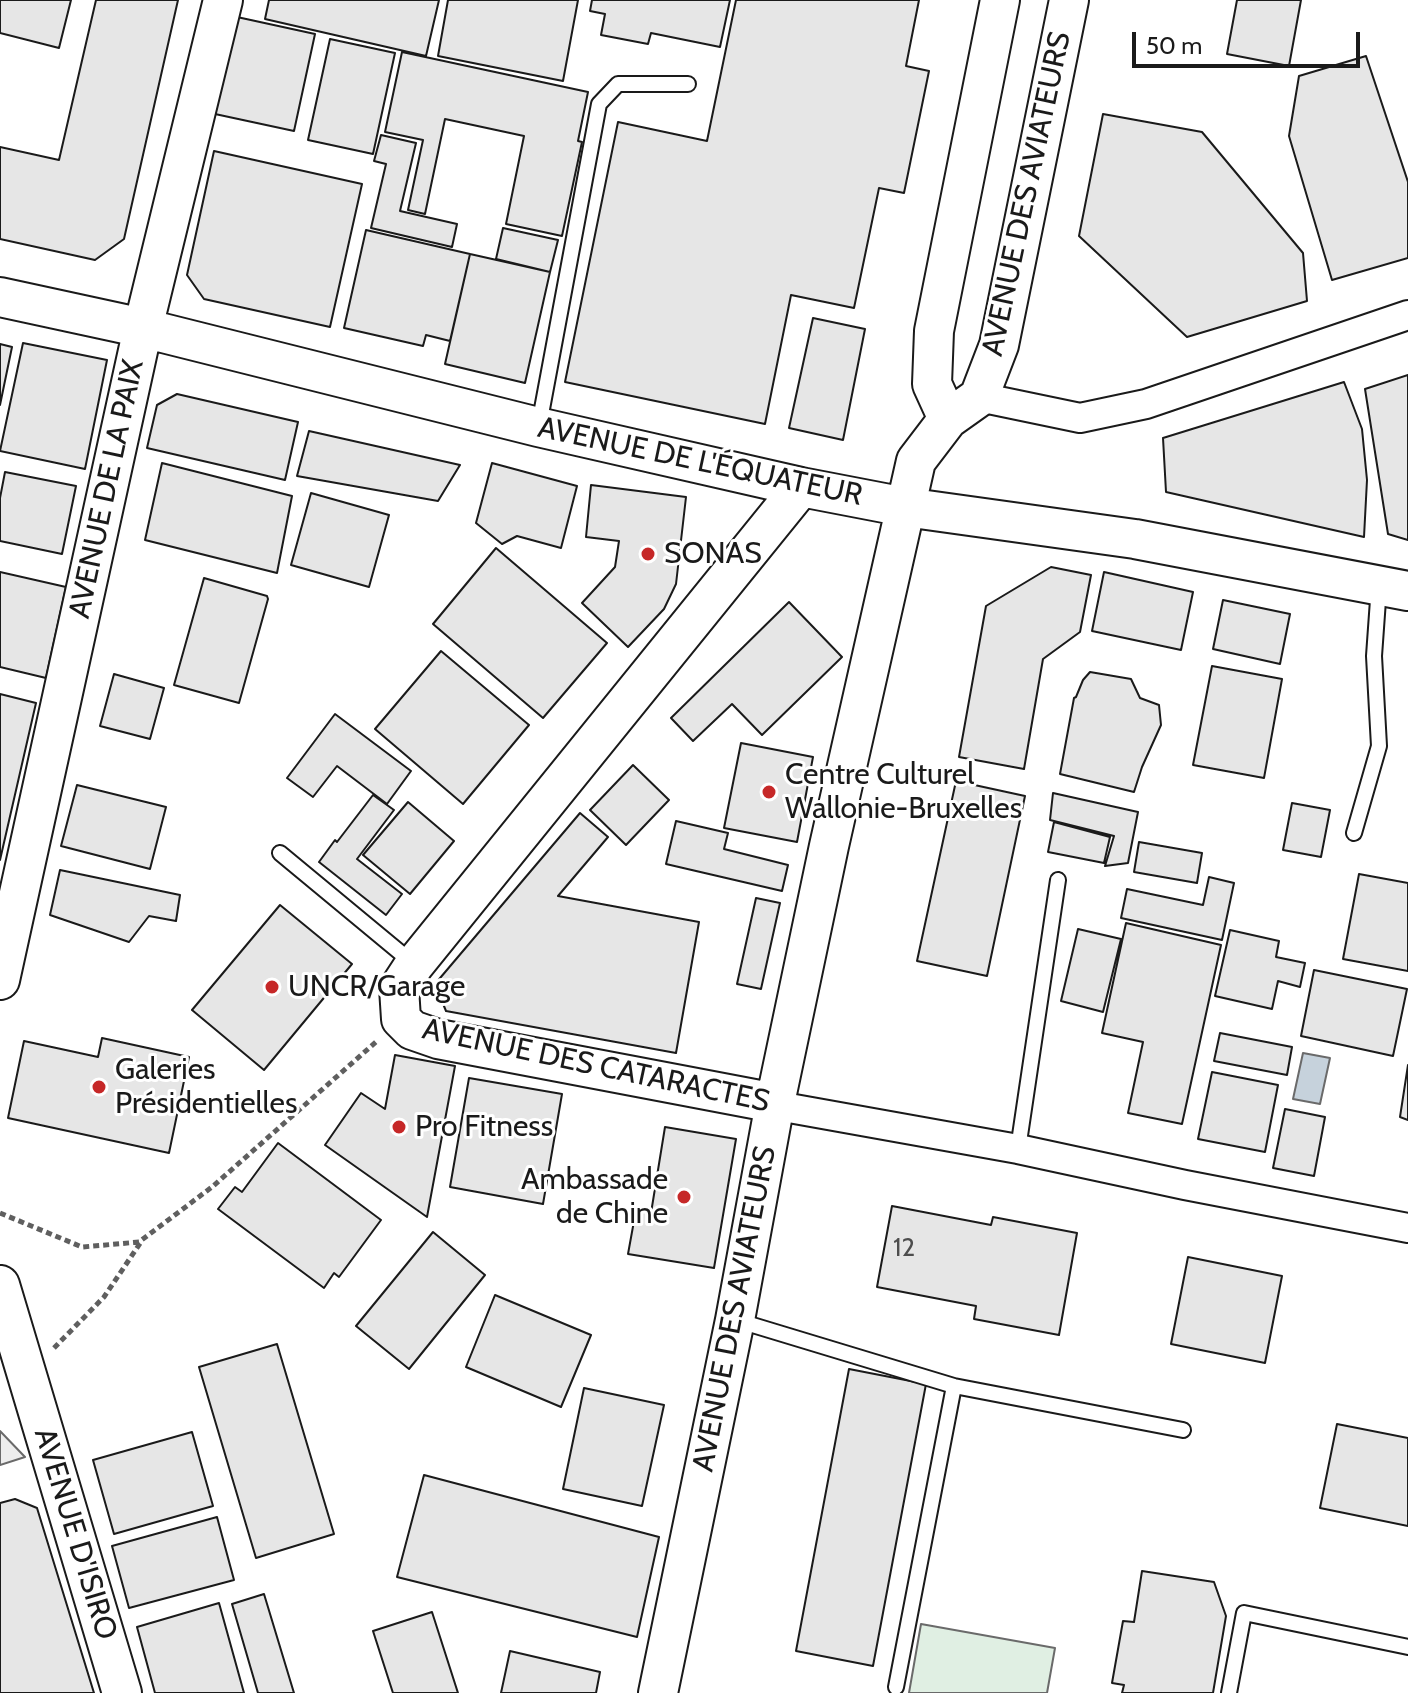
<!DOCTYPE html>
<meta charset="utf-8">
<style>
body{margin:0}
#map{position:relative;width:1408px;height:1693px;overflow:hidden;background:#fff;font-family:Cabin,sans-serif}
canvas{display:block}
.scale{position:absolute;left:1132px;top:32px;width:228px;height:36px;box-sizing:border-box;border:4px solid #1a1a1a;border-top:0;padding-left:10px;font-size:24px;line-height:28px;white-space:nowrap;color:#1a1a1a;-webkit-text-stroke:6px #fff;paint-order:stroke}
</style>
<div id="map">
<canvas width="1408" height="1693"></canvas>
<div class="scale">50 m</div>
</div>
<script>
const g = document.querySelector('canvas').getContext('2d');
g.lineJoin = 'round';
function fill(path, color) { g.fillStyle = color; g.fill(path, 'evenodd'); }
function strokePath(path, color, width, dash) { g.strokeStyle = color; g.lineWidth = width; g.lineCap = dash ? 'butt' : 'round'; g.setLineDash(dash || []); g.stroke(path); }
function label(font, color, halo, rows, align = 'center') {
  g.font = font + ' Cabin,sans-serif'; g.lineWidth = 6; g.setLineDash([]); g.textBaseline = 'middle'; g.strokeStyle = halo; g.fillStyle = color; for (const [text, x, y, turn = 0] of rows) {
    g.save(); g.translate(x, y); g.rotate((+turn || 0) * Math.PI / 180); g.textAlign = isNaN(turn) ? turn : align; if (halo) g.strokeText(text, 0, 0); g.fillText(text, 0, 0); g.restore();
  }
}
const green = new Path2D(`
 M921,1624L1055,1648L1047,1693H909Z`);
fill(green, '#e0efe3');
strokePath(green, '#6a6a6a', 2);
const parking = new Path2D(`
 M0,1431L25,1457L0,1465Z`);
fill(parking, '#ededed');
strokePath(parking, '#6a6a6a', 2);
const water = new Path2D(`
 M1303,1053L1330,1058L1320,1104L1293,1099Z`);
fill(water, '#c6d2dc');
strokePath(water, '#6a6a6a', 2);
const building = new Path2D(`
 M0,0H71L59,48L0,33Z
 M96,0H178L124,239L95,260L0,239V147L59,160Z
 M269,0H439L426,56L265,19Z
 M448,0H578L563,81L438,56Z
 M592,0H730L720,47L651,33L648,44L601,35L605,14L590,11Z
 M736,0H919L906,66L929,71L904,193L879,188L854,308L791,295L765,424L565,382L618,122L707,141Z
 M1237,0H1301L1289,66L1227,54Z
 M237,17L315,34L294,131L215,114Z
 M330,39L395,53L373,154L308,140Z
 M402,52L588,92L578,141L582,142L562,236L506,224L524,136L445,119L425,214L408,210L423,140L385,132Z
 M1366,56L1408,182V258L1332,280L1289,136L1299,76Z
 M1103,114L1202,132L1303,253L1307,301L1187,337L1079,236Z
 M381,135L416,143L400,211L457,224L452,247L371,228L386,164L374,161Z
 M214,151L362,184L330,327L204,299L187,275Z
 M503,228L558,240L550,272L496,259Z
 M366,230L470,254L450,341L426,335L423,346L344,328Z
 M470,254L550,272L525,383L445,364Z
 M813,318L865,329L843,440L789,428Z
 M23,343L107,360L85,469L0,451Z
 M0,344L12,347L0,405Z
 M1408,375V540L1388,534L1365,389Z
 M1344,382L1362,429L1367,480L1364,537L1166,492L1163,438Z
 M177,394L298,422L285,480L147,448L157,405Z
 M309,431L460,465L438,501L297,476Z
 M162,463L292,496L277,573L145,540Z
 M492,463L577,486L561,548L517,536L502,544L476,523Z
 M5,472L76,486L62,554L0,541V498Z
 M591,485L686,497L676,584L664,609L628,647L582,603L615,567L619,541L586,537Z
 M311,493L389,515L369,587L291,565Z
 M496,548L607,643L543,718L433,624Z
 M1051,567L1091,575L1080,632L1043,659L1024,769L959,757L986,606Z
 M0,572L66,587L46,678L0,667Z
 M1104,572L1193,592L1181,650L1092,631Z
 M204,578L267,596L268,599L239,703L174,685Z
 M1223,600L1290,614L1280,664L1213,649Z
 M789,602L842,657L762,735L732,704L693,741L671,718Z
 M441,651L529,725L463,804L375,729Z
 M1212,666L1282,679L1264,778L1193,765Z
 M1090,672L1131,679L1140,698L1159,705L1161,725L1142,767L1134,792L1060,774L1074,698L1076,697L1083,680Z
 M114,674L164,688L150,739L100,726Z
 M0,694L36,703L0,860Z
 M335,714L411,771L387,804L337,766L313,797L287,778Z
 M741,743L813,757L797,842L724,828Z
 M633,765L669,800L626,845L590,810Z
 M956,781L1025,796L987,976L917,961Z
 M77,785L166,807L150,869L61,846Z
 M1053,793L1138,812L1128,863L1105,866L1114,836L1050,820Z
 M373,795L394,810L357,859L402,894L386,915L319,862L335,840L337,842Z
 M408,802L454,841L410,894L363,855Z
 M1292,803L1330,810L1321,857L1283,850Z
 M580,813L608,837L558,896L699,922L676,1053L446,1011L435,984Z
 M676,821L728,833L724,849L788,865L782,891L666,864Z
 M1054,822L1110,837L1104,863L1048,852Z
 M1139,842L1202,853L1197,883L1134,872Z
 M60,870L180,895L176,921L149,916L129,942L50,915Z
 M1359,874L1408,883V971L1343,959Z
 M1209,877L1234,883L1222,940L1121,918L1127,889L1203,905Z
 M756,898L780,903L761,989L737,984Z
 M280,905L352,964L264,1070L192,1010Z
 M1126,923L1221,945L1182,1124L1128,1113L1143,1042L1102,1033Z
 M1078,929L1121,939L1103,1012L1061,1001Z
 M1230,930L1279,941L1276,957L1305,963L1300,987L1278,981L1272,1009L1215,996Z
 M1314,970L1407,989L1393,1056L1301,1036Z
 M1220,1033L1292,1047L1287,1075L1214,1061Z
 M102,1038L189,1057L169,1153L8,1118L24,1041L98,1057Z
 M395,1055L455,1066L427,1217L325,1145L361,1093L385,1109Z
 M1408,1065V1120L1400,1117Z
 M1212,1072L1278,1085L1265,1152L1198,1139Z
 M469,1078L562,1094L543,1204L450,1187Z
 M1285,1109L1325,1117L1314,1176L1273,1168Z
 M665,1127L736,1139L714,1268L628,1254L636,1210L651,1213Z
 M278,1143L381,1220L339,1277L334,1273L324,1288L218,1209L235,1187L242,1192Z
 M892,1206L991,1225L993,1217L1077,1233L1059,1335L974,1319L976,1306L877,1287Z
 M433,1232L485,1275L409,1369L356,1326Z
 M1188,1257L1282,1276L1265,1363L1171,1344Z
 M495,1295L591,1335L561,1407L466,1367Z
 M277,1344L334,1534L256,1558L199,1367Z
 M849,1369L926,1384L873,1666L796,1651Z
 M584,1388L664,1405L642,1506L563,1489Z
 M1337,1424L1408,1438V1526L1320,1508Z
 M192,1432L213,1506L114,1534L93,1460Z
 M424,1475L659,1537L637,1637L397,1577Z
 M15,1499L37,1508L94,1693H0V1503Z
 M217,1517L234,1580L129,1608L112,1546Z
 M1142,1571L1214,1582L1226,1616L1213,1693H1122L1124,1685L1112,1683L1123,1621L1134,1622Z
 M264,1594L294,1693H258L232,1604Z
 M219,1603L244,1693H155L137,1627Z
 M432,1612L458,1693H393L373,1631Z
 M510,1651L600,1672L596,1693H501Z`);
fill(building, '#e6e6e6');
strokePath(building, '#1a1a1a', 2);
const lane = new Path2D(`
 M539,425L599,104L618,84H688
 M1354,833L1379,746L1374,656L1379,586
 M280,853L414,964
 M1018,1149L1058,880
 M736,1320L954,1386L1183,1430
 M896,1687L954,1386
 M1229,1693L1244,1613L1408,1647`);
const street = new Path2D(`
 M979,397L1080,418L1146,404L1408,315
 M775,1103L789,1108L1018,1149L1185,1185L1408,1228`);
const secondary = new Path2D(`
 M0,297L143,328L538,427L801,487L905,507L1135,539L1408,591
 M948,419L932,384L934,331L1000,0
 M0,980L143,328L223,0
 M775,1103L438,1039L412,1030L401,1019L399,988L414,965L801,487
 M0,1285L122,1693
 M658,1693L735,1320L775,1103L829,846L916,461L948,419L979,397L999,345L1069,0`);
strokePath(lane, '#1a1a1a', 18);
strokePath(street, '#1a1a1a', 32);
strokePath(secondary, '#1a1a1a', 42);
strokePath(new Path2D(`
 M0,1213L82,1247L139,1242L212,1187L377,1041
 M54,1348L104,1297L141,1242`), '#5f5f5f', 5, [6, 4]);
strokePath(lane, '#fff', 14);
strokePath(street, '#fff', 28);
strokePath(secondary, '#fff', 38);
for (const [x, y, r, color] of [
 [648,554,8,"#c62828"],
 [769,792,8,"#c62828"],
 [272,987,8,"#c62828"],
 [99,1087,8,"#c62828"],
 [399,1127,8,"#c62828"],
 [684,1197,8,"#c62828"]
]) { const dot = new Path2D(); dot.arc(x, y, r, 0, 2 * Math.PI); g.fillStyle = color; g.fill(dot); strokePath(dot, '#fff', 3); }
label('26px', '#4d4d4d', null, [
 ["12",904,1248]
]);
label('30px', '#1a1a1a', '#fff', [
 ["AVENUE DES AVIATEURS",1027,194,-78],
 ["AVENUE DE L'ÉQUATEUR",700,462,12],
 ["AVENUE DE LA PAIX",107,489,-78],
 ["AVENUE DES CATARACTES",596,1066,12],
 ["AVENUE DES AVIATEURS",735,1309,-79],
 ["AVENUE D'ISIRO",75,1534,73]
]);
label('30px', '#1a1a1a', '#fff', [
 ["SONAS",664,554],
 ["Centre Culturel",785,775],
 ["Wallonie-Bruxelles",785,809],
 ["UNCR/Garage",288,987],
 ["Galeries",115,1070],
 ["Présidentielles",115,1104],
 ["Pro Fitness",415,1127],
 ["Ambassade",668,1180,"right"],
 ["de Chine",668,1214,"right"]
], 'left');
</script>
